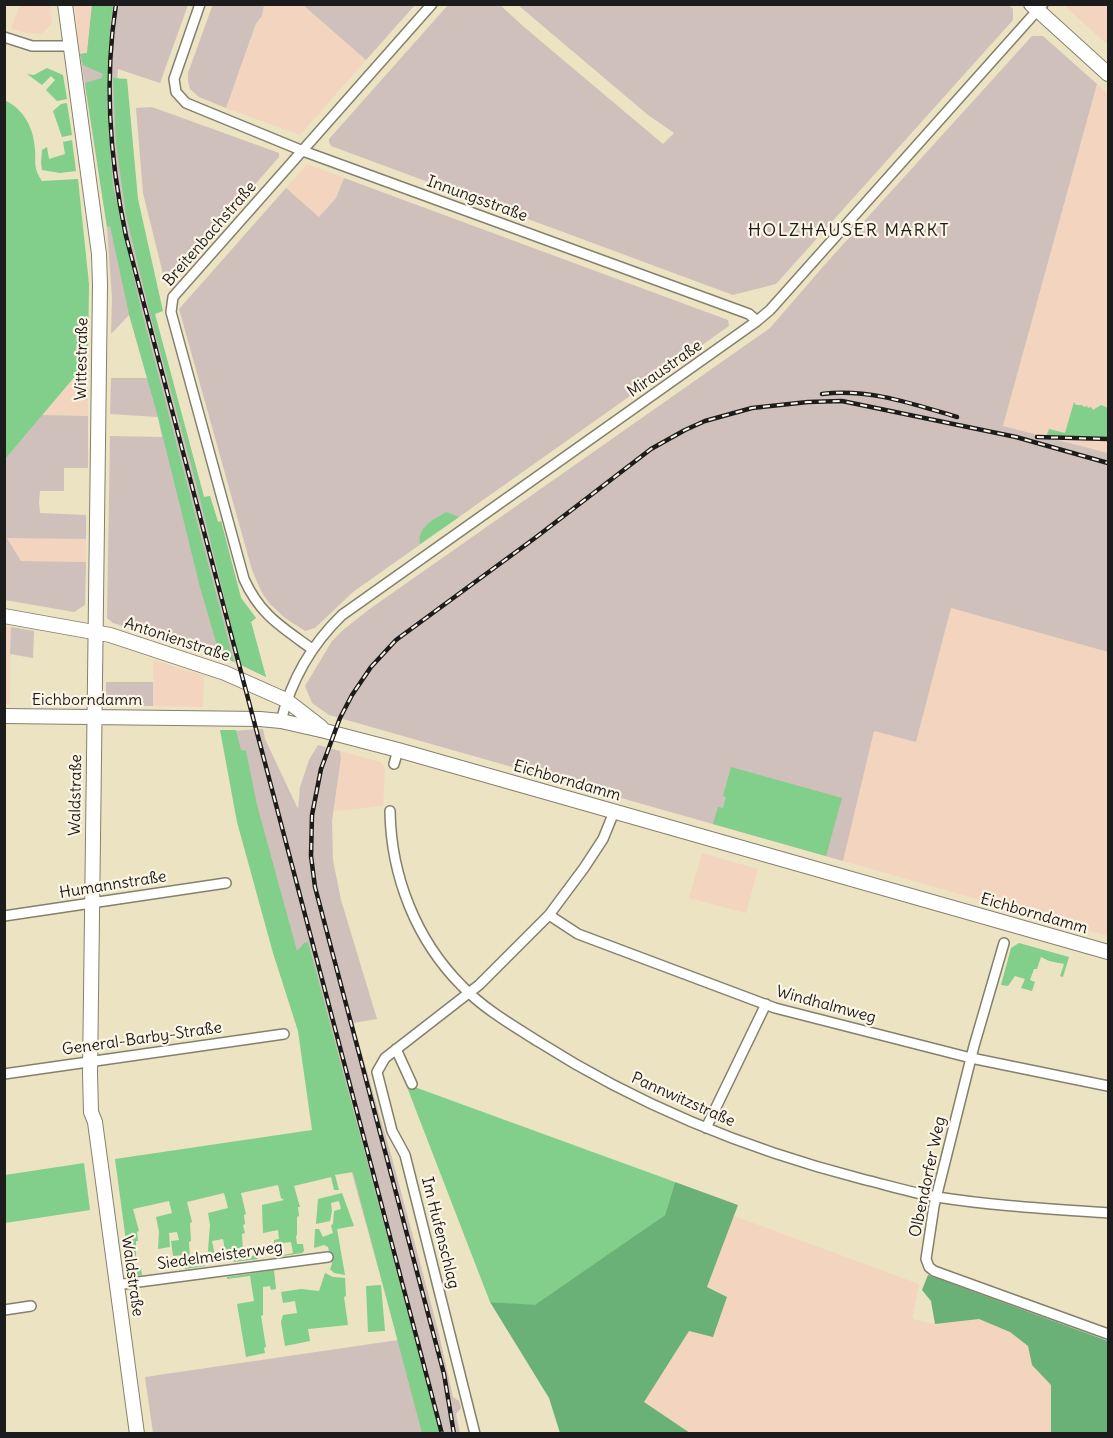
<!DOCTYPE html>
<meta charset="utf-8">
<style>
body{margin:0}
#map{position:relative;width:1113px;height:1438px;overflow:hidden;background:#ebe3c1;font-family:Delius,sans-serif}
canvas{display:block}
.frame{position:absolute;inset:0;border:6px solid #1c1c1c;pointer-events:none}
</style>
<div id="map">
<canvas width="1113" height="1438"></canvas>
<div class="frame"></div>
</div>
<script>
const g = document.querySelector('canvas').getContext('2d');
g.lineJoin = 'round';
function fill(path, color) { g.fillStyle = color; g.fill(path, 'evenodd'); }
function strokePath(path, color, width, dash) { g.strokeStyle = color; g.lineWidth = width; g.lineCap = dash ? 'butt' : 'round'; g.setLineDash(dash || []); g.stroke(path); }
function label(font, color, halo, rows, align = 'center') {
  g.font = font + ' Delius,sans-serif'; g.lineWidth = 4.5; g.setLineDash([]); g.textBaseline = 'middle'; g.strokeStyle = halo; g.fillStyle = color; for (const [text, x, y, turn = 0] of rows) {
    g.save(); g.translate(x, y); g.rotate((+turn || 0) * Math.PI / 180); g.textAlign = isNaN(turn) ? turn : align; if (halo) g.strokeText(text, 0, 0); g.fillText(text, 0, 0); g.restore();
  }
}
fill(new Path2D(`
 M20,5H50L52,23L42,34L28,33L11,29Z
 M75,5H92L87,53L80,54Z
 M264,5H303L366,60L300,135L226,108L257,24L262,16Z
 M1067,5H1108V45L1067,8Z
 M1097,84L1108,94V453L1003,427Z
 M307,164L344,178L336,198L319,217L286,188Z
 M88,361V416L42,415Z
 M7,537L86,539V562L21,561Z
 M951,608L1108,652V936L843,861L874,728L916,741Z
 M4,626L11,627L10,704H5Z
 M153,660L204,676L203,707L153,706Z
 M340,751L381,762L385,768L383,806L334,811L341,758Z
 M702,853L758,869L746,913L689,898Z
 M734,1216L919,1284L912,1319L935,1324L979,1319L1010,1332L1028,1346L1032,1365L1051,1385V1433H690L643,1402L689,1331L713,1336L707,1287Z`), '#f3d4bf');
fill(new Path2D(`
 M213,4L264,5L262,16L256,24L226,108L199,97L190,89L188,81V73Z
 M1008,4L1013,9V20L776,284L733,295L331,146L329,142V139L448,5H500L524,27L663,144L674,133L648,115L518,5Z
 M92,5H188L160,83L118,69L117,81L154,314L204,497L210,496L218,522L221,521L241,598L256,618L251,622L266,677L225,657L113,623L107,618L110,436L162,437L158,417L110,414L111,378H147L129,315L111,334L112,298L107,227L80,54L87,53Z
 M303,5H415L366,60Z
 M1032,36H1043L1097,84L1003,426L1108,453V652L951,608L916,742L874,731L843,861L329,715L312,703L305,686L332,641L343,630L371,608L770,328L828,261Z
 M152,107L279,153V157L169,283L165,282L143,193L136,108Z
 M344,178L728,320L729,326L353,592L315,628L305,631L285,618L270,604L262,593L252,570L179,309L286,188L319,217L336,198Z
 M42,415L88,416V468H64V491H40L39,502L40,513L86,515V539L7,538L21,561L86,562L85,605L74,612L5,600L4,459Z
 M11,627L34,631L33,658L10,654Z
 M106,682H153V706L106,705Z
 M263,729L265,739L298,809L300,787L309,760L318,745L340,751L341,758L332,821L333,860L341,900L377,1019L353,1023L392,1158L438,1330L453,1397L459,1401L461,1408L456,1414L460,1433H153L145,1377L398,1340L230,731Z`), '#cfc0bb');
fill(new Path2D(`
 M92,5H113L110,28L107,107L113,186L141,309L234,662L220,656L200,587L158,417L129,314L110,226L107,227L85,83L102,78L103,74L83,65L80,54L87,53Z
 M47,68L63,75L67,99L57,101L46,90L55,80L51,76L42,85L27,74L34,75Z
 M113,78L127,79L138,199L163,311L155,314L204,497L210,496L218,522L221,521L241,598L256,618L251,622L266,677L241,665L196,483L150,314L126,215L116,144Z
 M4,100C24,109 34,128 35,150C36,164 33,167 42,181L78,179L89,284L88,361L5,459Z
 M67,103L72,135L62,137L53,111L61,104Z
 M72,140L76,171L60,173L42,170L41,163L42,150L47,147L49,159L65,154L63,142Z
 M1074,402L1076,405H1082L1084,407L1087,406L1088,408L1091,407L1093,410L1101,405L1108,408V437H1046L1049,429L1065,433Z
 M446,512L459,517L420,544C417,527 433,520 446,512Z
 M220,730H236L241,750L246,751L257,805L297,951L304,943L308,942L440,1433H422L353,1172L335,1175L339,1190H334L331,1177L294,1186L300,1207H298L299,1216L297,1217V1235L296,1236L297,1244H303L304,1251L302,1253L270,1258L293,1253L291,1242L274,1244V1240L279,1239L278,1230L263,1233L262,1205L284,1200L281,1198L278,1185L241,1193L246,1214L244,1215L245,1224L243,1225L245,1233L242,1234L243,1252H249L250,1256L257,1255L258,1259L234,1262L232,1249L225,1250L223,1239L212,1241L216,1261L207,1263L210,1225L208,1213L228,1208L224,1193L187,1202L192,1222L190,1223L191,1241L189,1242L190,1260H195L197,1264L203,1263L205,1266L185,1269L184,1255L173,1256L171,1241L179,1240L177,1232L169,1233L170,1247L158,1249L159,1232L156,1217L172,1213L169,1201L133,1209L139,1231L137,1232L138,1241H136V1260L134,1261L136,1269L141,1268L142,1275L136,1276L130,1271L115,1159L312,1130L298,1031L273,953L237,822Z
 M731,767L842,798L826,856L713,824L718,807L723,808L726,797L723,796Z
 M1019,943L1069,957L1063,977L1060,976L1064,964L1049,961L1041,957L1037,969H1034L1030,980L1035,982L1032,991L1021,988L1025,979L1015,976L1008,986L1001,985L1011,948Z
 M409,1085L675,1182L665,1215L535,1306L490,1302L407,1087Z
 M84,1163L90,1210L5,1223V1175Z
 M342,1193L354,1226L337,1229L345,1275L334,1273L330,1269L332,1264L328,1247L324,1245L314,1248L315,1229H319L323,1237L333,1233L331,1225L333,1224L334,1211L341,1209L339,1201L331,1203L332,1211L330,1221L316,1224L318,1199Z
 M274,1270L276,1289L271,1290L270,1286L263,1287V1315L261,1316L266,1347L264,1348L265,1353L246,1357L237,1304L254,1301L250,1276L227,1279V1277Z
 M325,1273L333,1277L345,1278L346,1296L344,1297L348,1325L308,1329L310,1341L285,1346L281,1322L283,1315L297,1313L295,1301L283,1303L281,1292L301,1289L319,1291Z
 M381,1285L385,1331L368,1332L366,1286Z`), '#82ce8b');
fill(new Path2D(`
 M675,1182L738,1205L707,1287L727,1297L713,1337L689,1331L644,1402L690,1433H560L549,1398L490,1302L535,1305L665,1215Z
 M928,1275L1108,1341V1433H1051V1385L1032,1365L1028,1346L1010,1332L979,1319L935,1324L931,1301L922,1290Z`), '#69b177');
const street = new Path2D(`
 M200,4L174,79L176,92L186,103L303,151L749,314L757,321
 M4,37L32,46H70
 M312,649C282,627 260,615 244,579L171,312L173,297L432,4
 M281,721C291,681 312,644 342,615L757,321L770,310L1043,4
 M394,764L398,750
 M390,811C391,876 416,940 462,986C484,1009 512,1025 539,1042C638,1105 749,1150 862,1179C887,1185 912,1193 937,1197C994,1206 1051,1209 1108,1213
 M549,915L578,934L775,1008L971,1058L1108,1086
 M4,916L226,883
 M1004,943L974,1046L934,1206L926,1259L929,1267L934,1271L1108,1334
 M396,1049L412,1084
 M4,1074L284,1034
 M706,1128L766,1004
 M116,1285L328,1257
 M4,1310L31,1306
 M475,1434L405,1155L392,1131L377,1072L385,1058L479,985L549,915L584,868L603,839L614,812`);
const secondary = new Path2D(`
 M65,4L99,254L100,285L90,1073L91,1112L95,1122L137,1434
 M1031,4L1108,74
 M4,616L110,635L225,673L286,700L321,727
 M4,716L260,719L281,721L325,731L398,750L1108,952`);
strokePath(street, '#84806e', 12);
strokePath(secondary, '#84806e', 16);
strokePath(street, '#fff', 9);
strokePath(secondary, '#fff', 14);
const rail = new Path2D(`
 M116,4C104,81 110,161 126,236L442,1434
 M822,394C868,388 913,404 957,417
 M1037,437L1108,439
 M454,1434L444,1374L315,887L311,856L312,815L321,769L340,718L352,695L371,667L396,640L535,538L651,449L685,430L705,421L752,408L808,402L842,401L1016,437L1108,463`);
strokePath(rail, '#1c1c1c', 4.5);
strokePath(rail, '#fcf5e5', 2, [7]);
label('16px', '#1c1c1c', '#fcf5e5', [
 ["Innungsstraße",477,199,20],
 ["Breitenbachstraße",210,234,-49],
 ["Wittestraße",82,359,-89],
 ["Miraustraße",665,369,-35],
 ["Antonienstraße",177,640,18],
 ["Eichborndamm",87,700],
 ["Eichborndamm",567,781,16],
 ["Waldstraße",76,795,-89],
 ["Humannstraße",113,885,-9],
 ["Eichborndamm",1034,914,16],
 ["Windhalmweg",826,1005,15],
 ["General-Barby-Straße",142,1039,-8],
 ["Pannwitzstraße",683,1100,24],
 ["Olbendorfer Weg",928,1177,-78],
 ["Im Hufenschlag",440,1233,76],
 ["Siedelmeisterweg",220,1256,-8],
 ["Waldstraße",132,1276,82]
]);
g.letterSpacing = '1.5px';
label('18px', '#1c1c1c', '#fcf5e5', [
 ["HOLZHAUSER MARKT",849,231]
]);
g.letterSpacing = '0px';
</script>
